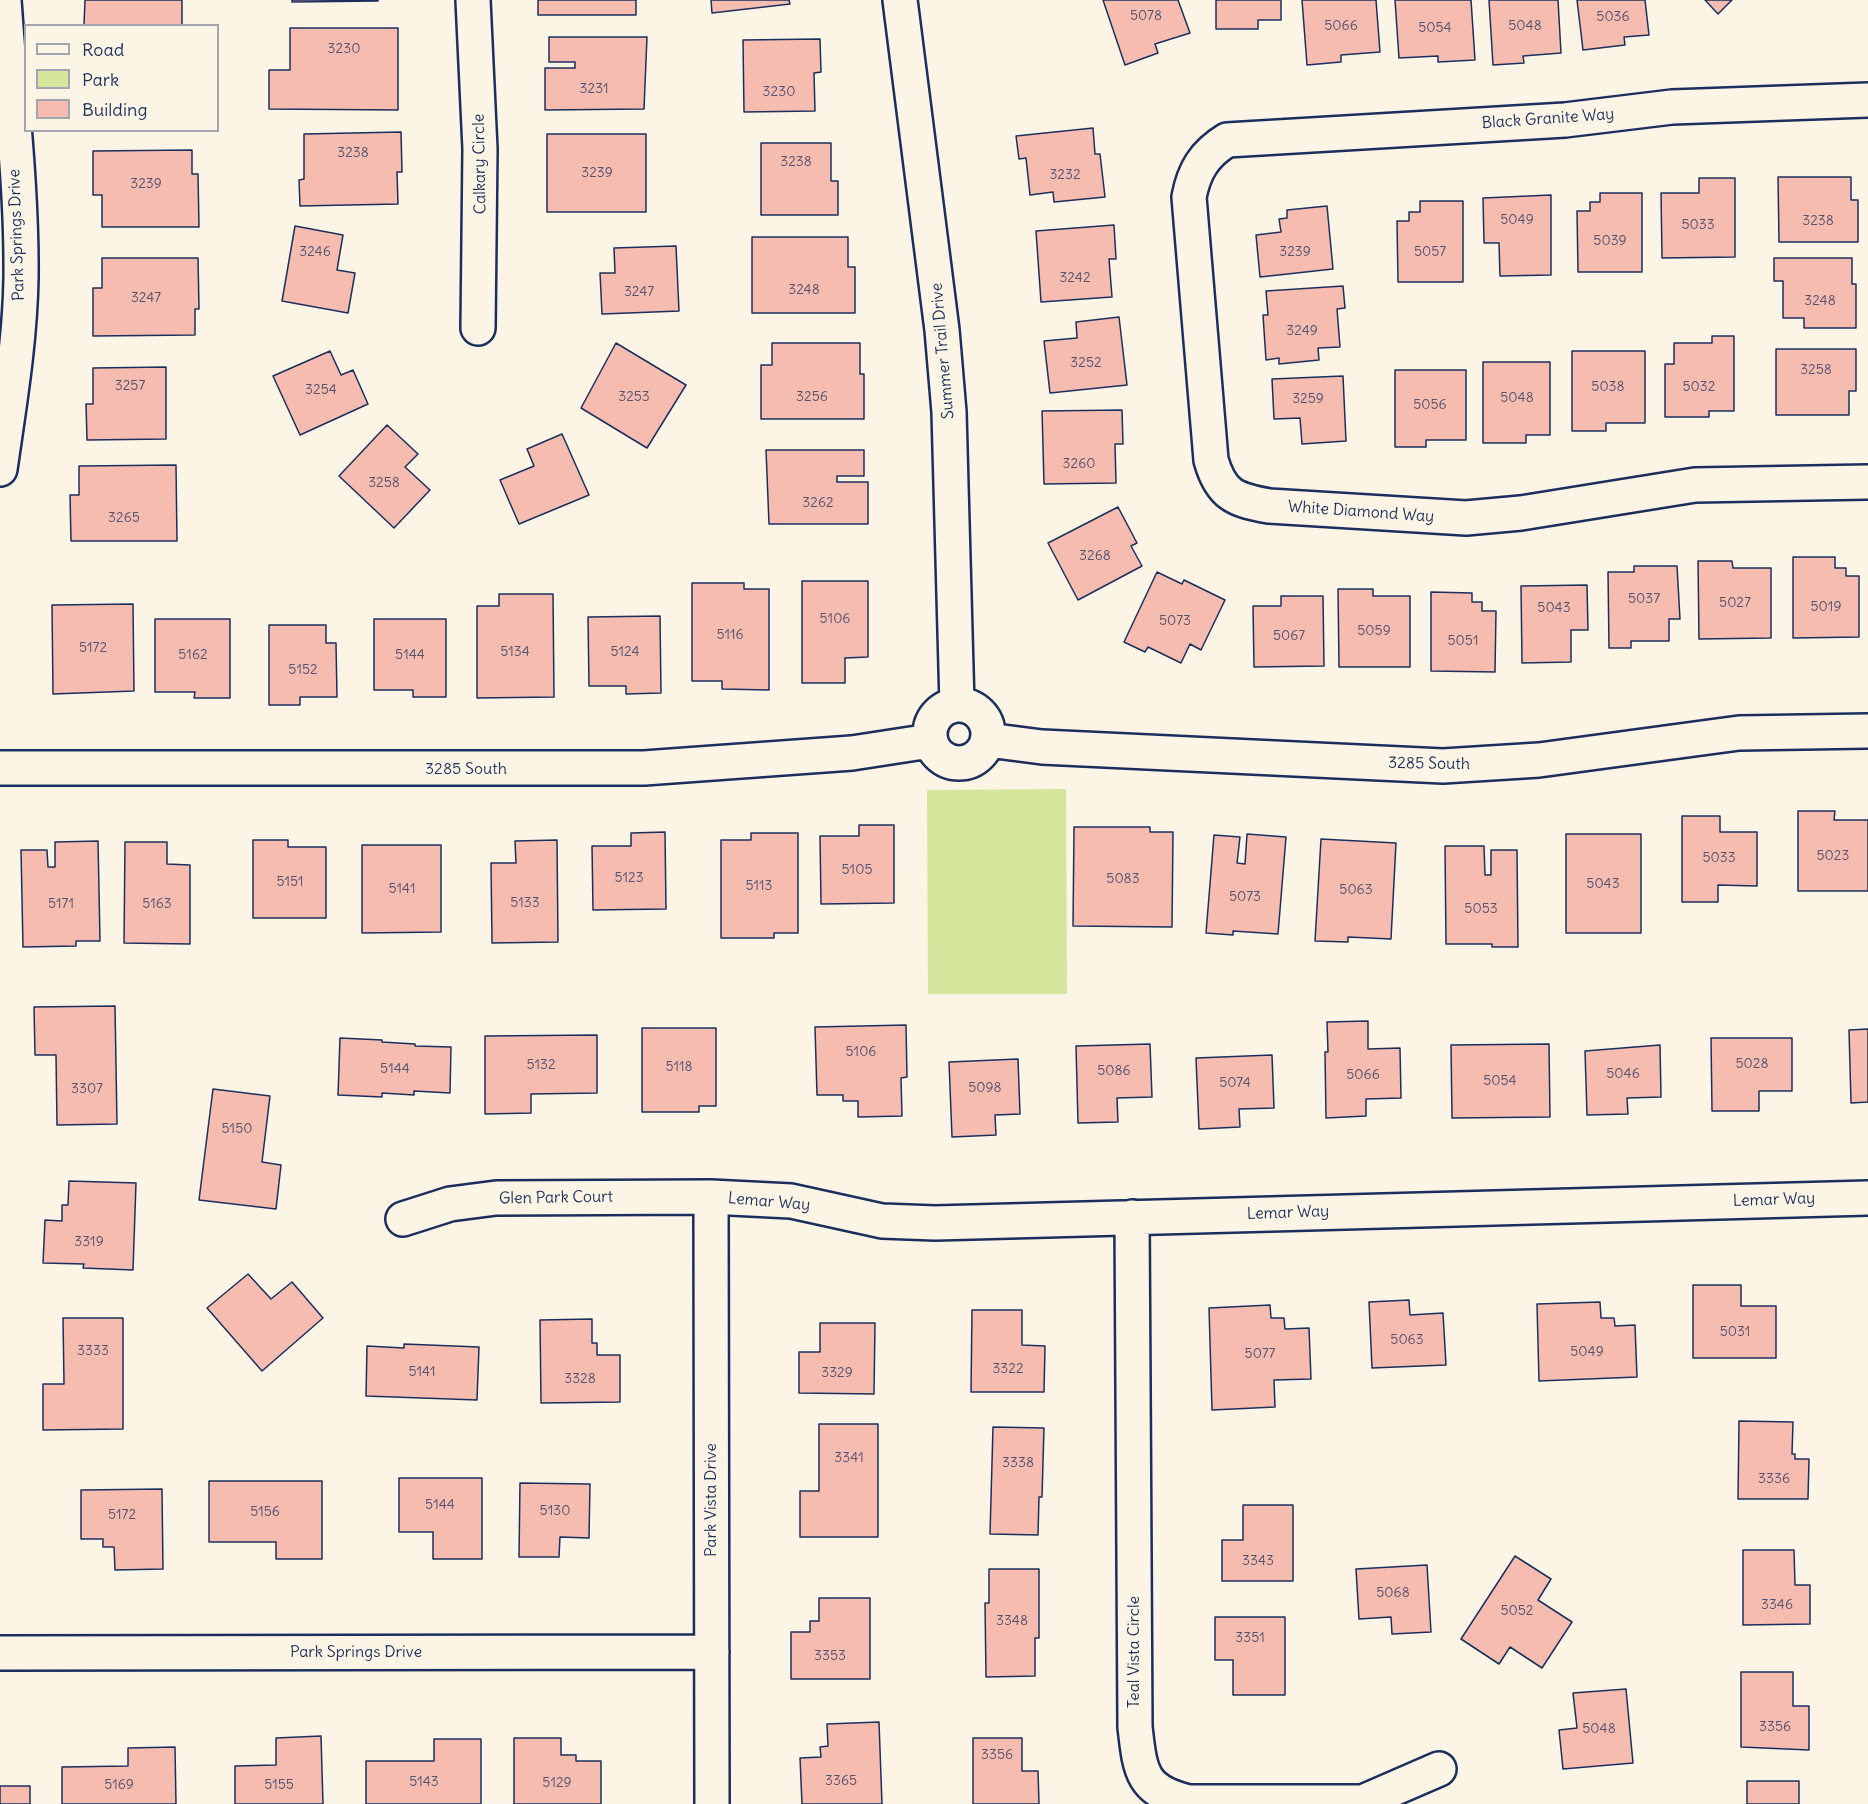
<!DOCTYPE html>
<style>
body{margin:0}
#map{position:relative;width:1868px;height:1804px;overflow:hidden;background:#fcf5e5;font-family:Delius,sans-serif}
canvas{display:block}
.legend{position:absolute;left:24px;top:24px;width:195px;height:108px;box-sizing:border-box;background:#fcf5e5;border:2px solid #a2a6af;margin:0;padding:8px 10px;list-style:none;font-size:18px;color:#1b2f5e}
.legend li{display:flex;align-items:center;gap:12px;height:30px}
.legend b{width:30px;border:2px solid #a2a6af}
</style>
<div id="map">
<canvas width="1868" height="1804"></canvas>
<ul class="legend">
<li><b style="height:8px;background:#fcf5e5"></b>Road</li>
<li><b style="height:16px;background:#d4e69b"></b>Park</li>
<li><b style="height:16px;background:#f6bcaf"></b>Building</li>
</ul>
</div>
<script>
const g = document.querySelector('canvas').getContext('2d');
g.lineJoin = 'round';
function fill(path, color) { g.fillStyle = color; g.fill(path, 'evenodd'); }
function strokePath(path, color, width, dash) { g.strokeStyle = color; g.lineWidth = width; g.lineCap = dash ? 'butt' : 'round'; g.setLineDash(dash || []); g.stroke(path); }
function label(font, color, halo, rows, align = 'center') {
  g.font = font + ' Delius,sans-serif'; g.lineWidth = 5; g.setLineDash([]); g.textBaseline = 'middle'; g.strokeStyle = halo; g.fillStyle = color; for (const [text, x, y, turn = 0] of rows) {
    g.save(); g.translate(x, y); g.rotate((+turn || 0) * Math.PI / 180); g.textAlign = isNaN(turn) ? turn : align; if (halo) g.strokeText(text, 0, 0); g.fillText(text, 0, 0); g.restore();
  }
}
fill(new Path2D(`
 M1066,789L1067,994H928L927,790Z`), '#d4e69b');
const building = new Path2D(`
 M85,0H182V26L84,25Z
 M292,0H378V1L292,2Z
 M538,0H636V15H538Z
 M711,0H789L790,4L712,13Z
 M1103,0H1178L1190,33L1155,44L1158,53L1125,65Z
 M1216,0H1281V20H1258V29H1216Z
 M1302,0H1376L1380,52L1341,55V62L1307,65Z
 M1395,0H1471L1475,60L1438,62V56L1399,58Z
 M1489,0H1558L1561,53L1523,56L1524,63L1493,65Z
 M1577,0H1645L1649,35L1624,37L1625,45L1583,50Z
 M1705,0H1732L1718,14Z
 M290,28H398V110L269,109V70H290Z
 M549,37H647L644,109L545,110V68H575V62H549Z
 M820,39L821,72L814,73L815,111L744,112L743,40Z
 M1093,128L1095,154H1100L1105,197L1054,202L1053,192L1030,195L1026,158L1019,159L1016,136Z
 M401,132L402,172H397L398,204L300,206L299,180L304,179V134Z
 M547,134H646V212H547Z
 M761,143H831V181H838V215H761Z
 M192,150V174H198L199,227H102V195H93V151Z
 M1778,177H1851V200H1858V242H1779Z
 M1699,178H1735V257L1662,258L1661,193H1699Z
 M1600,193H1642V272H1578L1577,211H1590V202H1600Z
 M1551,195V275L1500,276L1499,243H1484L1483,198Z
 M1420,201H1463V282H1398L1397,221H1409V212H1420Z
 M1327,206L1333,269L1260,277L1256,235L1281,232L1279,219L1287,218V210Z
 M1114,225L1116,259H1109L1112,297L1041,302L1036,231Z
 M295,226L343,235L337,270L355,273L348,313L282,301Z
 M752,237H848V267H855V313H752Z
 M676,246L679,311L602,314L600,273H615L614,248Z
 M102,258H198L199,309H195V335L93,336V288H102Z
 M1774,258H1852V284H1856V328H1804V318H1783V281H1774Z
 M1343,286L1345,308L1337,309L1340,347L1318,348L1319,360L1279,364V358L1266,360L1263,315H1268L1266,291Z
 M1119,317L1127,385L1050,393L1044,341L1077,338L1076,322Z
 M1712,336H1734V411H1709V417H1665V364H1674V343H1712Z
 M616,343L686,385L647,448L581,408Z
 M772,343H860V374H864V419H761V365H772Z
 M1776,349H1856V391H1849V415H1776Z
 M330,351L341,375L353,370L368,404L300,435L273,376Z
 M1572,351H1645V423H1606V431H1572Z
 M1483,362H1550V435H1526V443H1483Z
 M166,367V439L87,440L86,404H93V368Z
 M1395,370H1466V440H1426V447H1395Z
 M1343,376L1346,441L1302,444L1300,418L1274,419L1272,379Z
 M1122,410L1123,444H1115L1116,483L1044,484L1042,411Z
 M387,425L418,454L405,467L430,490L394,528L339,476Z
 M562,434L589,495L519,524L500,480L534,466L527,449Z
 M766,450H864V476H837V482H868V524H769Z
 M176,465L177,541H71L70,495H79V466Z
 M1118,507L1137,543L1131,546L1142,566L1078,600L1048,543Z
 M1793,557H1835V568H1846V576H1859V637L1793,638Z
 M1698,561H1732L1733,568H1771V638L1699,639Z
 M1634,566H1677L1680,619H1669V641H1631V648H1609L1608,572H1634Z
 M1157,572L1182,584L1184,580L1225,600L1201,650L1190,644L1181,663L1148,647L1145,652L1124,642Z
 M802,581H868V657L845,658V683H802Z
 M692,583H744V589H769V690L722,689V681H692Z
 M1587,585L1588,630H1571V662L1522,663L1521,586Z
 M1338,589H1373V596H1410V667H1339Z
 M1431,592L1472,593V602H1482V611H1496L1495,672L1431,671Z
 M499,594H553L554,697L477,698V606H499Z
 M1281,596H1323L1324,666L1254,667L1253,606H1281Z
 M133,604L134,691L53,694L52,605Z
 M660,616L661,693L626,694V686H589L588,617Z
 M155,619H230V698H194L195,692H155Z
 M374,619H446V697H413V690H374Z
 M269,625H326V643H336L337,697H300V705H269Z
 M1798,811H1835L1834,820H1868V891H1798Z
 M1682,816H1720V832H1757V886L1718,885V902H1682Z
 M859,825H894V903L821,904L820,836H859Z
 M1074,827H1150V832H1173L1172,927L1073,926Z
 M665,832L666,909L593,910L592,846H631V833Z
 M751,833H798V933H774V938H721V840H751Z
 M1247,834L1286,837L1278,934L1233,931V935L1206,933L1214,835L1240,837L1237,863L1245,864Z
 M1566,834H1641V933H1566Z
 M1321,839L1396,843L1391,939L1348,937V942L1315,941Z
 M253,840H288V847H326V918H253Z
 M557,840L558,942L492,943L491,863H516L515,841Z
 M98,841L100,941H76V946L23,947L21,850H47L48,867H55V842Z
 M125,842H167V864L190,865V944L124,943Z
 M362,845H441V932L362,933Z
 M1445,846H1484L1485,875H1491V850H1517L1518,947H1492V944H1446Z
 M115,1006L117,1124L57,1125L56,1055H35L34,1007Z
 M1368,1021V1049L1400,1048L1401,1098L1366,1099V1116L1326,1118L1325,1052H1328L1327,1022Z
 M906,1025L907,1077L901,1078L902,1116L858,1117V1101H843V1095H817L815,1027Z
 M642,1028H716V1106H699V1112H642Z
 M1868,1029V1102L1851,1103L1849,1030Z
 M597,1035V1093L531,1094V1113L485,1114V1036Z
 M340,1038L382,1040V1042L415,1044V1046L451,1047L450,1093L414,1091V1095L382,1093V1097L338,1095Z
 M1711,1038H1792V1091H1759V1111H1712Z
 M1150,1044L1152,1097L1117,1098L1118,1122L1078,1123L1076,1046Z
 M1549,1044L1550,1117L1452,1118L1451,1045Z
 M1660,1045L1661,1097L1627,1098L1628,1114L1587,1115L1585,1051Z
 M1272,1055L1274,1108L1239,1109L1240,1127L1199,1129L1196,1058Z
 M1018,1059L1020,1114L995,1115L996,1135L952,1137L949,1062Z
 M213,1089L270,1096L262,1162L281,1165L276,1209L199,1200Z
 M69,1181L136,1183L133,1270L83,1268L84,1264L43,1263L45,1220L62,1221V1205H68Z
 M248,1274L271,1299L292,1282L323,1318L262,1371L207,1308Z
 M1693,1285H1741V1306H1776V1358H1693Z
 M1409,1300L1410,1315L1443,1313L1446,1365L1372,1368L1369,1302Z
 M1600,1302L1601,1318H1614L1615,1326L1635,1325L1637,1377L1539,1381L1537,1304Z
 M1270,1305L1271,1318H1284L1285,1329L1309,1328L1311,1379L1274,1380L1275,1407L1212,1410L1209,1308Z
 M972,1310H1022V1345L1045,1346L1044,1392H971Z
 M63,1318H123V1429L43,1430V1384H64Z
 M592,1319V1343H597V1355H620V1402L541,1403L540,1320Z
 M820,1323H875L874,1394L799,1393V1352H820Z
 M404,1344L479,1347L477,1400L366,1396L367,1346L404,1348Z
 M1739,1421L1793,1422L1792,1454H1795V1459H1809L1808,1499H1738Z
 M819,1424H878V1537H800V1491H819Z
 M993,1427L1044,1428L1042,1497H1039L1038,1535L990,1534Z
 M399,1478H482V1559H433V1532H399Z
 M209,1481H322V1559H276V1542H209Z
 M520,1483L590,1484L589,1538L560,1537L559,1557H519Z
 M162,1489L163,1569L115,1570L114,1547H103V1539H81V1490Z
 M1243,1505H1293V1581H1222V1540H1243Z
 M1743,1550H1794L1795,1585H1810V1624L1743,1625Z
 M1515,1556L1551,1579L1538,1600L1572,1622L1542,1668L1510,1647L1499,1664L1461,1639Z
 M1427,1565L1431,1632L1392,1634L1391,1617L1359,1619L1356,1569Z
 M989,1569H1039V1638H1035V1676L986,1677L985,1603H989Z
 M819,1598H870V1679H791V1632H810V1621H819Z
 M1215,1617H1285V1695H1233V1660H1215Z
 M1741,1672H1793V1706H1809V1750L1741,1747Z
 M1626,1689L1633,1763L1563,1769L1559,1730L1577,1728L1573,1693Z
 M879,1722L882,1804H802L800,1758L821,1757L820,1747L828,1746L827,1724Z
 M321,1736L323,1804H235V1766L276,1765V1738Z
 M514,1738H561V1755H576V1761H601V1804H514Z
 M973,1738H1022V1771H1038L1039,1804H973Z
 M434,1739H481V1804H366V1761H434Z
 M175,1747L176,1804H62V1767L128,1766V1748Z
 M1747,1781H1799V1804H1747Z
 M0,1786H30V1804H0Z`);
fill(building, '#f6bcaf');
strokePath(building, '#1b2f5e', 1.5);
const street = new Path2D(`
 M473,0L480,149L478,328
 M900,0L942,330L949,412L957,705
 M1868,100L1672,107L1565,120L1227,140C1204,154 1194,171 1189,197L1211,460C1221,495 1235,500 1269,506L1466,518L1521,513L1695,485L1868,482
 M0,469C9,406 20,342 21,278C22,186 10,92 4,0
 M930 734a29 29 0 1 1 58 0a29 29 0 1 1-58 0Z
 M988,740L1042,747L1443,766L1539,760L1739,733L1868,731
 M0,768H644L852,753L930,741
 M711,1197L712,1804
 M1132,1217L1135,1727C1140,1771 1141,1791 1189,1802H1363L1439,1769
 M403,1219L450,1204L496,1198L711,1197L791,1201L882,1221L935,1223L1868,1198
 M0,1653L712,1652`);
strokePath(street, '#1b2f5e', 38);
strokePath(street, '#fcf5e5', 33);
label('14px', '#525272', null, [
 ["5078",1146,16],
 ["5036",1613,17],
 ["5066",1341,26],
 ["5048",1525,26],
 ["5054",1435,28],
 ["3230",344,49],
 ["3231",594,89],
 ["3230",779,92],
 ["3238",353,153],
 ["3238",796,162],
 ["3239",597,173],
 ["3232",1065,175],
 ["3239",146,184],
 ["5049",1517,220],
 ["3238",1818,221],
 ["5033",1698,225],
 ["5039",1610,241],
 ["3246",315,252],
 ["3239",1295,252],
 ["5057",1430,252],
 ["3242",1075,278],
 ["3248",804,290],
 ["3247",639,292],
 ["3247",146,298],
 ["3248",1820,301],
 ["3249",1302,331],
 ["3252",1086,363],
 ["3258",1816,370],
 ["3257",130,386],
 ["5038",1608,387],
 ["5032",1699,387],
 ["3254",321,390],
 ["3253",634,397],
 ["3256",812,397],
 ["5048",1517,398],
 ["3259",1308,399],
 ["5056",1430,405],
 ["3260",1079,464],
 ["3258",384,483],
 ["3262",818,503],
 ["3265",124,518],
 ["3268",1095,556],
 ["5037",1644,599],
 ["5027",1735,603],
 ["5019",1826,607],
 ["5043",1554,608],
 ["5106",835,619],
 ["5073",1175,621],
 ["5059",1374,631],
 ["5116",730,635],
 ["5067",1289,636],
 ["5051",1463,641],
 ["5172",93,648],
 ["5134",515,652],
 ["5124",625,652],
 ["5162",193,655],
 ["5144",410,655],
 ["5152",303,670],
 ["5023",1833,856],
 ["5033",1719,858],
 ["5105",857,870],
 ["5123",629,878],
 ["5083",1123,879],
 ["5151",290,882],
 ["5043",1603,884],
 ["5113",759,886],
 ["5141",402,889],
 ["5063",1356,890],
 ["5073",1245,897],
 ["5133",525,903],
 ["5171",61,904],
 ["5163",157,904],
 ["5053",1481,909],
 ["5106",861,1052],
 ["5028",1752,1064],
 ["5132",541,1065],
 ["5118",679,1067],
 ["5144",395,1069],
 ["5086",1114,1071],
 ["5046",1623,1074],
 ["5066",1363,1075],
 ["5054",1500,1081],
 ["5074",1235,1083],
 ["5098",985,1088],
 ["3307",87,1089],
 ["5150",237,1129],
 ["3319",89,1242],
 ["5031",1735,1332],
 ["5063",1407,1340],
 ["3333",93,1351],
 ["5049",1587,1352],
 ["5077",1260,1354],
 ["3322",1008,1369],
 ["5141",422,1372],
 ["3329",837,1373],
 ["3328",580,1379],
 ["3341",849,1458],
 ["3338",1018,1463],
 ["3336",1774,1479],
 ["5144",440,1505],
 ["5130",555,1511],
 ["5156",265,1512],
 ["5172",122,1515],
 ["3343",1258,1561],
 ["5068",1393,1593],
 ["3346",1777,1605],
 ["5052",1517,1611],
 ["3348",1012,1621],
 ["3351",1250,1638],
 ["3353",830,1656],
 ["3356",1775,1727],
 ["5048",1599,1729],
 ["3356",997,1755],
 ["3365",841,1781],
 ["5143",424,1782],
 ["5129",557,1783],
 ["5169",119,1785],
 ["5155",279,1785]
]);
label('16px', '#1b2f5e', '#fcf5e5', [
 ["Black Granite Way",1548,119,-4],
 ["Calkary Circle",480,164,-91],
 ["Park Springs Drive",17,235,-92],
 ["Summer Trail Drive",943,351,-95],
 ["White Diamond Way",1361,512,4],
 ["3285 South",1429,764,1],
 ["3285 South",466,769],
 ["Glen Park Court",556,1198,-1],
 ["Lemar Way",1774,1200,-2],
 ["Lemar Way",769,1202,5],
 ["Lemar Way",1288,1213,-2],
 ["Park Vista Drive",711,1500,-90],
 ["Park Springs Drive",356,1652],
 ["Teal Vista Circle",1134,1652,-90]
]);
</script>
